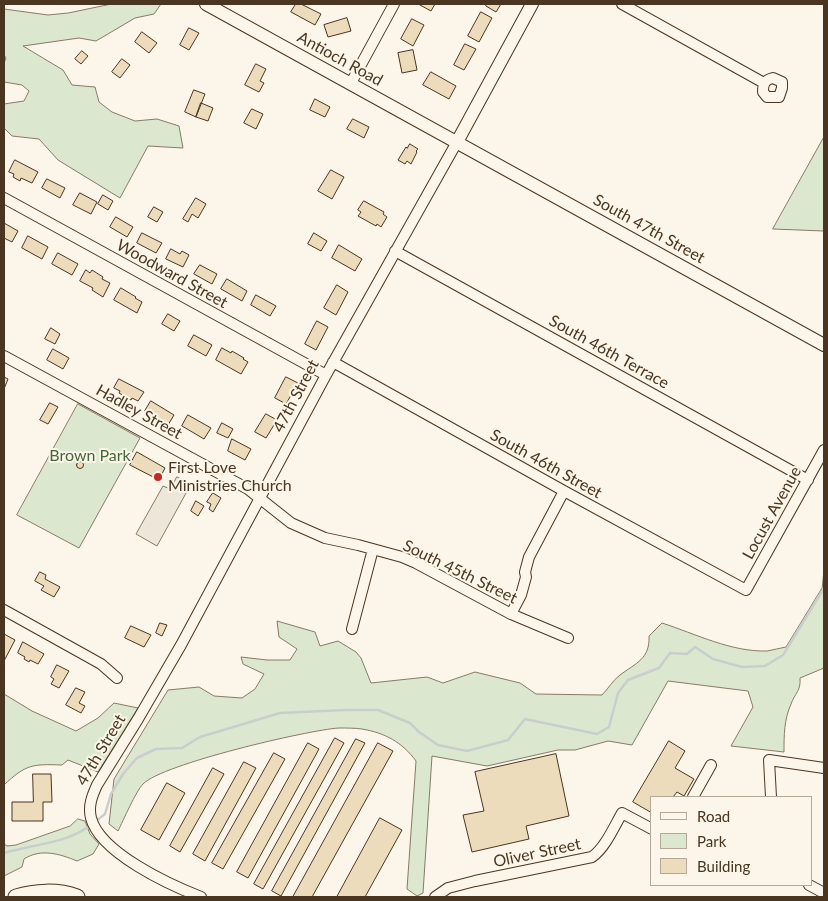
<!DOCTYPE html>
<style>
body{margin:0}
#map{position:relative;width:828px;height:901px;overflow:hidden;background:#fbf6e9;font-family:Lato,sans-serif}
canvas{display:block}
.frame{position:absolute;inset:0;border:5px solid #4a3520;pointer-events:none}
.legend{position:absolute;left:650px;top:796px;width:162px;height:90px;box-sizing:border-box;background:#fbf6e9;border:1px solid #b4a999;margin:0;padding:6px 9px;list-style:none;font-size:15px;color:#4a3520}
.legend li{display:flex;align-items:center;gap:10px;height:25px}
.legend b{width:25px;border:1px solid #b4a999}
</style>
<div id="map">
<canvas width="828" height="901"></canvas>
<div class="frame"></div>
<ul class="legend">
<li><b style="height:6px;background:#fbf6e9"></b>Road</li>
<li><b style="height:14px;background:#dce7d0"></b>Park</li>
<li><b style="height:14px;background:#ecdcbc"></b>Building</li>
</ul>
</div>
<script>
const g = document.querySelector('canvas').getContext('2d');
g.lineJoin = 'round';
function fill(path, color) { g.fillStyle = color; g.fill(path, 'evenodd'); }
function strokePath(path, color, width, dash) { g.strokeStyle = color; g.lineWidth = width; g.lineCap = dash ? 'butt' : 'round'; g.setLineDash(dash || []); g.stroke(path); }
function label(font, color, halo, rows, align = 'center') {
  g.font = font + ' Lato,sans-serif'; g.lineWidth = 4; g.setLineDash([]); g.textBaseline = 'middle'; g.strokeStyle = halo; g.fillStyle = color; for (const [text, x, y, turn = 0] of rows) {
    g.save(); g.translate(x, y); g.rotate((+turn || 0) * Math.PI / 180); g.textAlign = isNaN(turn) ? turn : align; if (halo) g.strokeText(text, 0, 0); g.fillText(text, 0, 0); g.restore();
  }
}
const green = new Path2D(`
 M112,4H161L154,14L135,18L96,41L79,38L23,46L63,70L72,85L95,87L99,102L112,112L135,121L157,119L179,126L183,148L148,146L120,198L58,160L39,139L12,136L4,128V104L24,101L29,91L22,85L4,82V63L6,58L4,55V9L48,15L68,13Z
 M824,137V231L773,229Z
 M78,404L140,438L79,548L17,515Z
 M824,570V668L800,678C801,691 795,693 791,704C784,720 784,735 784,752L731,746L753,707L748,691L668,681L632,745L608,741L575,750H558L487,766L432,756L423,893L417,896L407,889L416,761C402,742 385,733 362,729C355,728 346,728 339,728C308,730 162,764 143,784C136,791 123,821 118,831L109,824L114,779L168,690L199,687L214,696L242,698L255,689L264,674L243,664L241,657L267,660H290L297,649L279,637L277,621L315,632L320,646L338,641L356,652L361,658L371,683L427,677L443,683L475,672L520,683L536,694L602,695C608,689 613,680 620,675C636,663 650,659 649,636L662,623C696,634 731,652 767,651C773,650 780,648 786,647L822,588Z
 M4,694L32,711L76,731L98,718L114,703L138,708L98,772L68,760L62,765C33,764 26,764 4,785Z
 M78,819L85,821L90,834L99,844L93,854L77,861C60,854 41,848 24,859L22,867L4,876V844L7,846L16,845L70,826Z`);
fill(green, '#dce7d0');
strokePath(green, '#887966', 1);
const parking = new Path2D(`
 M177,477L191,484L157,546L136,534L163,486L170,489Z`);
fill(parking, '#ede7d9');
strokePath(parking, '#887966', 1);
strokePath(new Path2D(`
 M96,821L105,814L111,794L123,774L137,758L156,749L182,748L200,737L280,713L346,710H378L410,723L419,732L438,745L467,751L508,740L525,719L597,734L609,727L618,693L628,680L659,668L670,653L687,654L695,647L713,659L742,667L765,666L783,655L824,588
 M4,853C32,844 68,844 92,824`), '#c9cecd', 2.5);
const building = new Path2D(`
 M296,4H301L321,14L315,25L291,12Z
 M421,4H435L431,11L420,5Z
 M487,4H501L496,12L486,6Z
 M481,12L492,18L479,42L468,36Z
 M347,18L351,31L328,37L324,25Z
 M412,19L424,25L413,46L401,39Z
 M189,28L199,33L189,50L180,45Z
 M142,32L157,43L149,53L135,42Z
 M465,44L476,49L464,70L454,65Z
 M413,50L417,70L402,73L398,53Z
 M82,51L88,56L81,64L75,59Z
 M122,59L130,65L120,78L112,72Z
 M256,64L266,69L260,81L264,83L259,92L245,85Z
 M431,72L456,86L449,99L423,85Z
 M194,90L205,94L196,117L185,112Z
 M315,99L330,107L325,117L310,110Z
 M201,103L213,108L208,121L196,117Z
 M252,109L263,114L256,129L244,123Z
 M353,119L369,127L364,138L347,129Z
 M410,144L418,149L416,151L417,152L411,164L407,161L405,164L398,160L406,147L407,148Z
 M15,160L38,172L32,183L21,178L20,181L13,177L14,174L9,172Z
 M331,170L344,177L332,199L318,191Z
 M47,179L65,188L60,198L42,188Z
 M80,193L97,202L91,214L73,205Z
 M103,195L113,201L108,210L98,204Z
 M196,198L206,204L198,218L192,214L188,222L183,219Z
 M364,201L384,212L383,214L387,217L381,227L377,224L376,226L358,216L361,212L358,210Z
 M154,207L163,212L157,222L148,217Z
 M116,217L133,227L127,237L110,227Z
 M4,223L18,231L12,242L4,238Z
 M142,233L162,243L156,253L137,243Z
 M314,233L327,241L321,251L308,244Z
 M28,236L48,247L42,259L22,248Z
 M339,245L362,259L355,271L332,258Z
 M171,249L180,254L182,251L189,255L183,267L166,259Z
 M58,253L78,264L72,275L52,264Z
 M200,265L217,274L212,284L194,274Z
 M86,270L90,273L92,270L103,277L102,279L110,283L103,297L92,290L93,288L80,281Z
 M227,279L247,291L242,301L221,289Z
 M337,285L348,292L336,315L324,308Z
 M121,288L136,297L135,298L142,302L137,313L114,300Z
 M256,295L276,306L270,316L251,305Z
 M168,314L180,321L174,331L162,324Z
 M317,321L328,327L316,350L305,344Z
 M51,328L60,334L55,344L45,339Z
 M194,335L212,345L206,356L188,346Z
 M222,348L231,353L232,351L244,358L243,359L248,362L241,374L216,360Z
 M53,349L69,358L63,369L47,360Z
 M4,377L8,379L4,389Z
 M286,377L298,383L286,404L275,398Z
 M119,379L144,392L138,401L132,398L131,400L119,393L120,391L114,388Z
 M151,401L174,415L168,425L145,411Z
 M50,403L58,407L48,424L40,420Z
 M266,414L277,420L266,438L255,432Z
 M188,415L211,428L204,439L182,426Z
 M222,423L233,429L228,438L217,433Z
 M232,439L251,449L245,460L228,451Z
 M137,452L165,468L159,480L130,465Z
 M76.5 465a3.5 3.5 0 1 1 7 0a3.5 3.5 0 1 1-7 0Z
 M213,493L221,498L213,512L209,509L211,504L207,502Z
 M196,501L204,506L198,516L191,511Z
 M40,572L46,575L45,579L60,587L54,597L41,590L44,586L35,581Z
 M160,623L167,625L162,636L156,633Z
 M131,626L151,635L144,647L125,638Z
 M4,634L15,640L4,661Z
 M23,642L44,654L38,664L30,660L29,662L24,659L25,657L18,653Z
 M57,665L69,671L59,688L51,684L54,679L51,677Z
 M76,688L85,692L79,703L85,706L81,713L66,705Z
 M335,738L344,743L263,889L254,884Z
 M356,739L365,743L281,896L272,891Z
 M669,741L685,751L675,768L694,779L684,796L677,792L673,797H652V813L633,802Z
 M308,743L319,749L248,878L237,872Z
 M378,743L393,751L312,897H293Z
 M274,753L285,759L223,869L212,863Z
 M556,754L569,816L526,826L529,839L472,852L463,815L484,811L475,772Z
 M244,762L256,768L205,861L193,854Z
 M213,768L224,774L180,852L170,846Z
 M33,774H51L52,802H43V821H12V802H33Z
 M167,783L185,793L159,840L141,830Z
 M380,818L402,830L365,897H337Z`);
fill(building, '#ecdcbc');
strokePath(building, '#4a3520', 1);
const minor = new Path2D(`
 M622,4L764,83
 M773,78L782,82V88L779,97H767L763,92C763,83 765,80 773,78Z
 M351,83L394,4
 M4,198L326,375
 M395,251L808,480
 M4,356L248,489L291,523L325,538L358,545L402,557L416,563L511,614L568,638
 M333,362L564,491L746,590L824,450
 M4,610L101,664L117,678
 M511,614L521,595L526,577L525,572L529,557L564,491
 M352,629L373,549
 M693,797L711,765
 M771,797L769,760L824,768
 M809,885L824,893
 M201,897C170,885 100,853 91,818C88,806 92,796 97,785L138,719L181,645L326,375L457,142
 M435,897L448,888L475,881L592,857C605,848 614,827 622,813L652,829`);
const major = new Path2D(`
 M206,4L824,345
 M457,142L532,4`);
const highway = new Path2D(`
 M16,897C35,891 58,890 77,897`);
strokePath(minor, '#4a3520', 12);
strokePath(major, '#4a3520', 14);
strokePath(highway, '#4a3520', 17);
strokePath(minor, '#fbf6e9', 10);
strokePath(major, '#fbf6e9', 12);
strokePath(highway, '#fbf6e9', 15);
for (const [x, y, r, color] of [
 [158,477,5,"#c62828"]
]) { const dot = new Path2D(); dot.arc(x, y, r, 0, 2 * Math.PI); g.fillStyle = color; g.fill(dot); strokePath(dot, '#fbf6e9', 2); }
label('16px', '#4a3520', '#fbf6e9', [
 ["Antioch Road",340,59,29],
 ["South 47th Street",649,229,29],
 ["Woodward Street",172,274,29],
 ["South 46th Terrace",609,352,29],
 ["47th Street",296,396,-62],
 ["Hadley Street",139,412,29],
 ["South 46th Street",546,464,29],
 ["Locust Avenue",772,513,-61],
 ["South 45th Street",460,572,26],
 ["47th Street",101,750,-59],
 ["Oliver Street",537,853,-12]
]);
label('16px', '#436837', '#fbf6e9', [
 ["Brown Park",90,456]
]);
label('16px', '#4a3520', '#fbf6e9', [
 ["First Love",168,468],
 ["Ministries Church",168,486]
], 'left');
</script>
